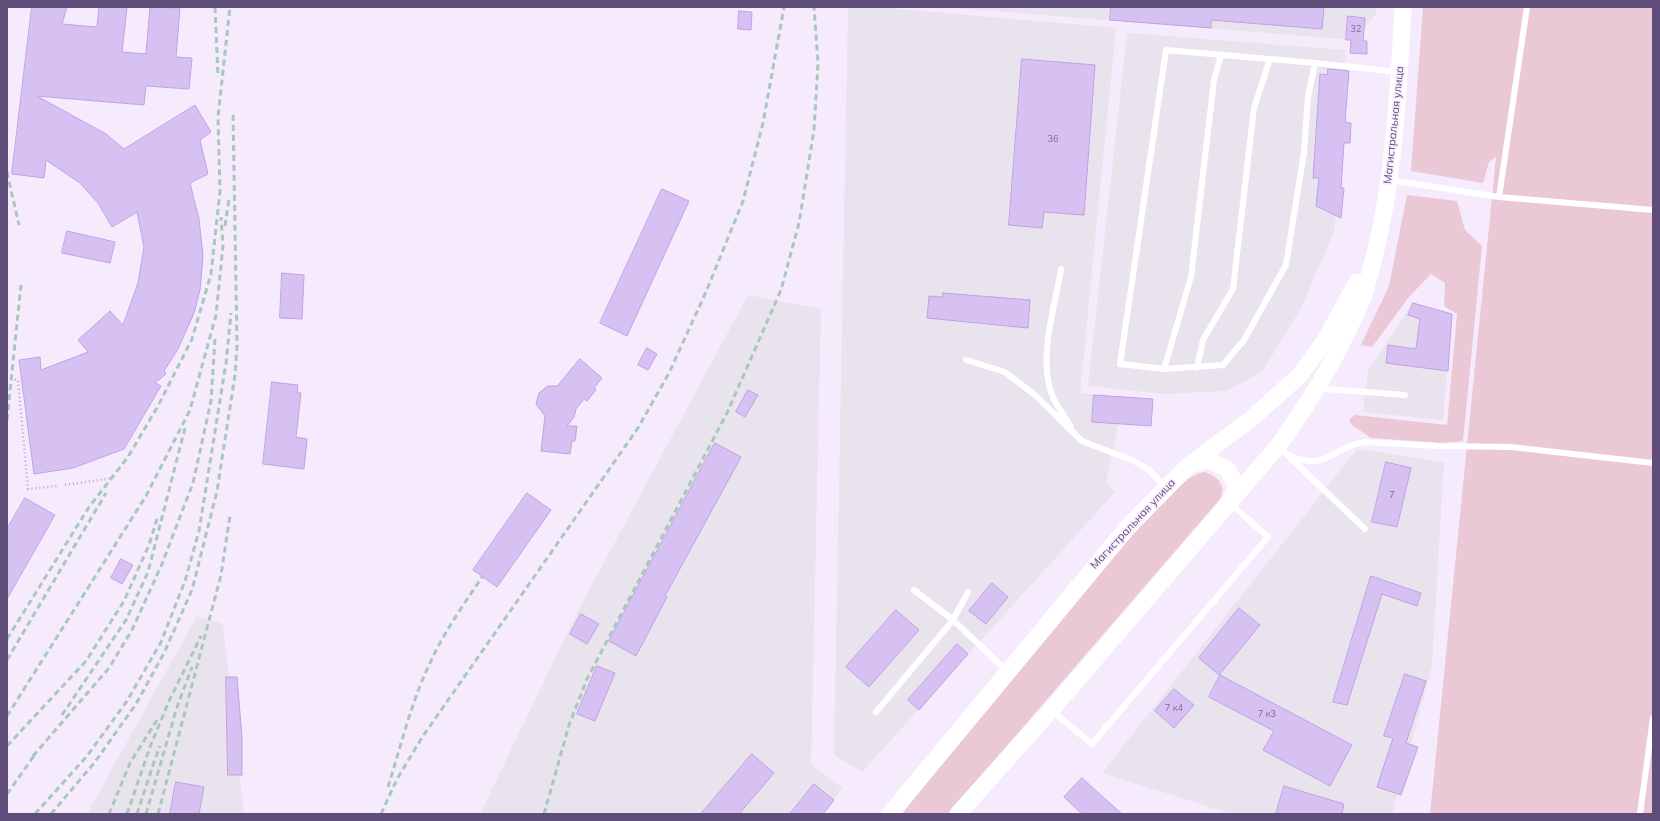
<!DOCTYPE html>
<meta charset="utf-8">
<style>
body{margin:0}
#map{position:relative;width:1660px;height:821px;overflow:hidden;background:#f6eafd;font-family:Mulish,sans-serif}
canvas{display:block}
.frame{position:absolute;inset:0;border:8px solid #5e4c79;pointer-events:none}
</style>
<div id="map">
<canvas width="1660" height="821"></canvas>
<div class="frame"></div>
</div>
<script>
const g = document.querySelector('canvas').getContext('2d');
g.lineJoin = 'round';
function fill(path, color) { g.fillStyle = color; g.fill(path, 'evenodd'); }
function strokePath(path, color, width, dash) { g.strokeStyle = color; g.lineWidth = width; g.lineCap = dash ? 'butt' : 'round'; g.setLineDash(dash || []); g.stroke(path); }
function label(font, color, halo, rows, align = 'center') {
  g.font = font + ' Mulish,sans-serif'; g.lineWidth = 3.5; g.setLineDash([]); g.textBaseline = 'middle'; g.strokeStyle = halo; g.fillStyle = color; for (const [text, x, y, turn = 0] of rows) {
    g.save(); g.translate(x, y); g.rotate((+turn || 0) * Math.PI / 180); g.textAlign = isNaN(turn) ? turn : align; if (halo) g.strokeText(text, 0, 0); g.fillText(text, 0, 0); g.restore();
  }
}
fill(new Path2D(`
 M848,7H877L1116,28L1080,393L1124,398L1106,483L1115,492L862,772L834,755Z
 M943,7H1376V14L1355,40Z
 M1127,33L1345,50L1344,151L1334,232L1301,308L1262,372L1225,391L1165,394L1088,386Z
 M748,295L821,309L811,764L842,788L823,814H480L579,609Z
 M1413,303L1452,314L1443,420L1363,412L1368,371Z
 M1357,449L1444,462L1432,666L1392,814H1232L1102,773Z
 M197,616L223,624L244,814H87Z`), '#e9e3ee');
fill(new Path2D(`
 M1423,7H1653V814H1430L1496,157L1489,162L1483,183L1411,171Z
 M1407,195L1457,201L1465,230L1482,246L1463,441L1441,443L1371,438L1352,425L1349,420L1355,415L1447,425L1457,314L1444,306L1445,283L1431,274L1409,297L1372,347L1361,345L1389,286Z
 M1204,472C1218,476 1227,486 1220,499L948,814H902C981,715 1057,613 1145,522C1160,506 1183,476 1204,472Z`), '#ebc8d5');
const building = new Path2D(`
 M32,7H67L62,24L97,27L99,7H127L122,52L146,54L150,7L180,8L176,57L192,58L189,89L146,86L144,105L37,96L106,134L124,149L195,105L211,132L200,140L208,174L190,183L199,219L203,256L200,290L194,313L178,349L164,371L166,374L155,383L161,386L124,449L73,468L34,474L19,360L40,357L41,370L88,352L78,340L110,311L123,325L138,283L144,247L137,212L112,227L98,203L80,183L46,160L44,178L12,174Z
 M1111,7H1324L1322,29L1211,20V28L1110,20Z
 M739,11L752,12L751,30L738,29Z
 M1348,16L1365,18L1363,41H1367V54L1350,53L1351,40H1346Z
 M1022,59L1095,65L1084,215L1044,212L1042,228L1009,225Z
 M1328,69L1349,71L1345,122L1351,123L1350,143H1344L1341,188H1344L1341,218L1316,206L1319,178H1313L1320,74L1327,75Z
 M662,189L689,201L627,336L600,323Z
 M67,231L115,242L110,263L62,253Z
 M282,273L304,275L302,319L280,318Z
 M943,293L1030,300L1028,328L927,318L929,296L942,297Z
 M1413,303L1452,314L1448,371L1386,363L1388,345L1416,349L1420,319L1408,315Z
 M647,348L657,354L648,370L638,365Z
 M580,359L602,378L594,388L596,390L587,401L584,399L576,409L574,417L567,426H577L575,441H572L570,454L541,451L545,416L536,404L539,393L548,386H557Z
 M272,382L298,385L297,393H301L296,437L307,439L304,469L263,464Z
 M748,390L758,395L745,417L736,412Z
 M1094,395L1153,399L1151,426L1092,422Z
 M715,443L741,457L665,596L667,597L636,656L609,641Z
 M1386,462L1411,468L1397,527L1372,522Z
 M527,493L551,510L497,587L473,570Z
 M25,498L55,515L7,599V529Z
 M121,559L133,565L122,584L111,578Z
 M1371,576L1421,593L1417,606L1382,594L1347,705L1333,702Z
 M992,583L1008,597L986,624L969,611Z
 M1239,608L1260,625L1219,675L1199,658Z
 M896,610L919,630L869,687L846,667Z
 M581,614L599,624L587,644L570,634Z
 M957,644L968,654L919,710L908,700Z
 M597,666L615,673L595,721L577,714Z
 M1405,674L1426,681L1406,743L1418,747L1401,795L1377,787L1393,738L1384,736Z
 M1220,675L1352,745L1330,786L1263,750L1274,731L1209,697Z
 M226,677H237L242,738V775H228Z
 M1174,689L1194,705L1174,728L1155,711Z
 M752,754L774,773L739,814H701Z
 M1082,778L1122,814H1082L1064,797Z
 M176,782L204,787L199,814H170Z
 M814,784L834,800L823,814H790Z
 M1284,786L1344,804L1342,814H1276Z`);
fill(building, '#d7c1f2');
strokePath(building, '#bea2e5', 1);
strokePath(new Path2D(`
 M7,379L18,380L28,489L57,486
 M65,485L112,478`), '#baa4d8', 2.5, [1, 3]);
strokePath(new Path2D(`
 M1315,63L1308,97L1304,152L1286,265L1244,340L1223,365L1164,369L1120,364L1166,50L1315,63L1398,72
 M1390,180L1499,197L1653,210
 M1499,197L1527,7
 M1061,269C1055,305 1041,349 1049,385C1052,400 1062,413 1071,426
 M966,360L1005,372L1035,395L1082,441L1134,461L1149,470L1165,487
 M1197,368L1203,340L1233,289L1254,108L1270,59
 M1164,369L1191,277L1214,80L1221,55
 M1319,386L1326,389L1405,395
 M1279,447L1365,529
 M1289,455C1326,473 1333,446 1365,442L1438,446L1511,447L1653,463
 M914,590L953,620L968,592
 M1052,711L1092,744L1268,537L1230,503
 M876,712L953,620L1007,671
 M1640,814L1653,718`), '#fff', 6);
strokePath(new Path2D(`
 M1192,464L1209,460L1227,469L1237,487L1230,501
 M890,814L1128,527L1189,465L1251,419L1299,376L1324,342L1357,282
 M958,814L1051,710L1278,446C1306,407 1331,368 1351,324C1355,315 1360,306 1363,297C1393,203 1398,104 1403,7`), '#fff', 17);
strokePath(new Path2D(`
 M215,7L218,77
 M7,172L19,225
 M225,226L229,199
 M7,420L21,285
 M7,639L89,507L128,457L158,406L192,339L211,274L220,191L218,117L230,7
 M7,660L106,493
 M62,715L126,620L148,572L185,428
 M7,716L146,496L190,410L216,315L223,246L221,217
 M7,746L86,661L124,601L149,545L157,519
 M33,756L109,668L132,630L162,564L193,483L211,401L215,339
 M388,787C401,746 411,702 430,663C444,632 464,604 482,577
 M7,794L36,753
 M35,814L87,756L127,701L161,642L185,581L199,531L226,363L231,313
 M51,814L95,762L136,704L164,653L192,590L217,491L235,375L237,345L233,112
 M109,814L130,763L157,720
 M127,814L150,747L169,701L201,636
 M137,814L153,765L160,746
 M146,814L177,707L192,667
 M158,814L221,575L230,516
 M381,814L397,779L423,736L638,428L669,373L706,292L743,201L763,123L784,7
 M544,814L569,725L587,679L727,413L781,290L799,223L814,130L818,63L814,7`), '#a7c8ba', 3, [6, 4]);
label('9px', '#7c6997', null, [
 ["32",1356,29],
 ["36",1053,139],
 ["7",1392,495],
 ["7 к4",1174,708],
 ["7 к3",1267,714]
]);
label('11px', '#5e4c79', '#faf1ff', [
 ["Магистральная улица",1394,125,-84],
 ["Магистральная улица",1133,524,-47]
]);
</script>
